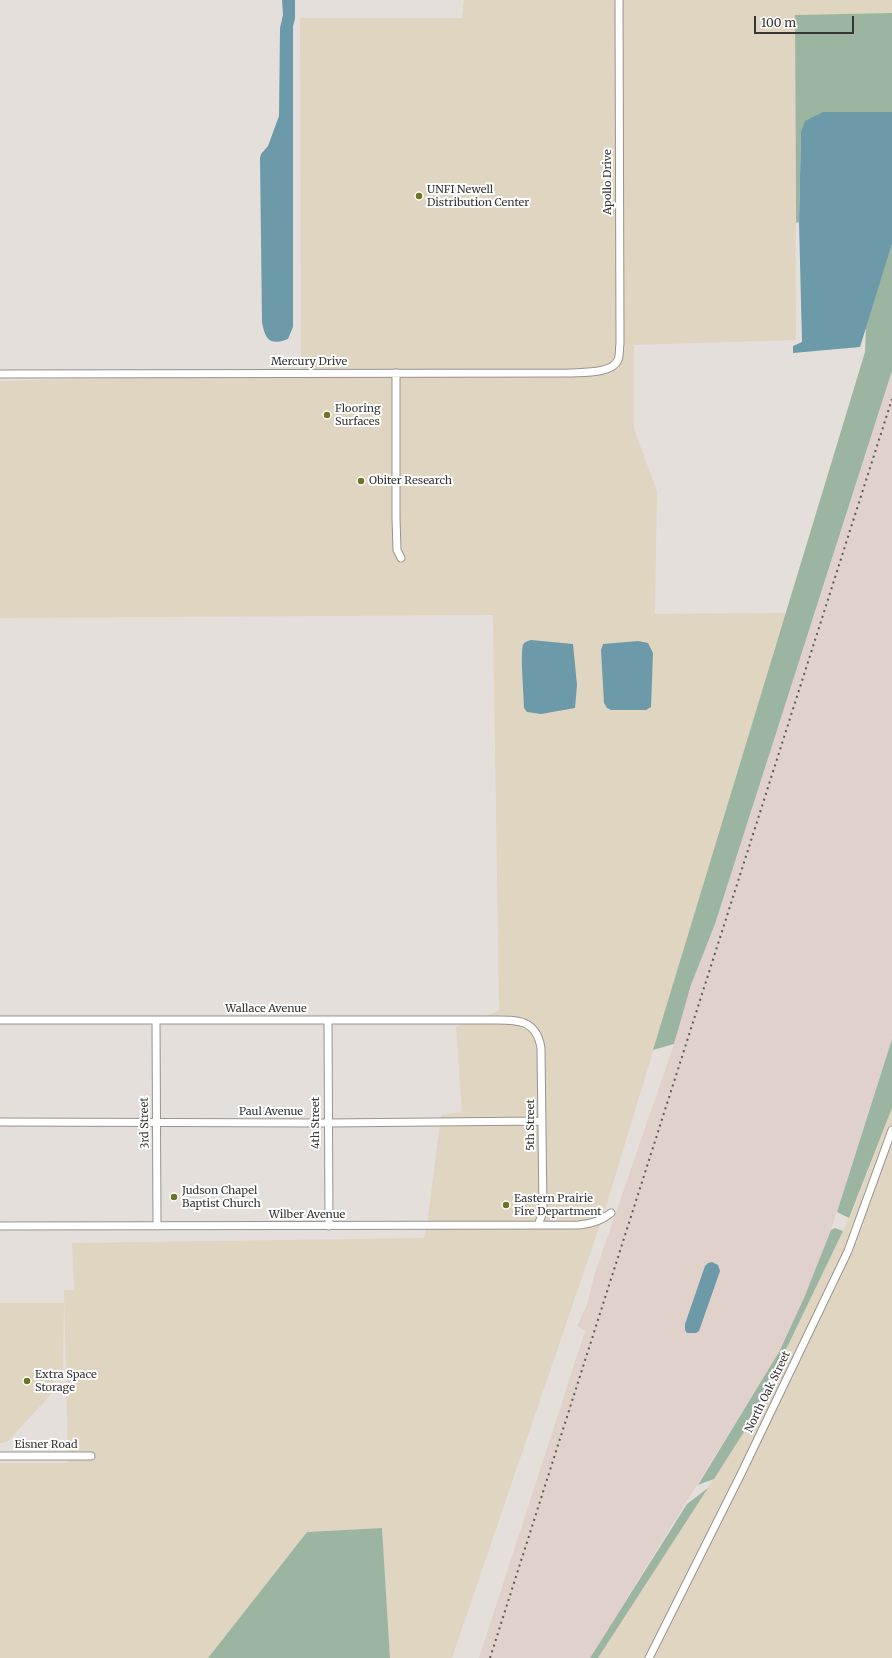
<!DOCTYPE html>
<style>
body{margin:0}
#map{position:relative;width:892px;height:1658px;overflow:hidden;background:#e5dfdc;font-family:Merriweather,serif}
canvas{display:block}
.scale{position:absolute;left:754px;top:16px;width:100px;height:18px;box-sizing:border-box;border:2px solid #383635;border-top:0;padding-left:5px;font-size:12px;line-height:14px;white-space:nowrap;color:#383635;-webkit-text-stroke:3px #fff;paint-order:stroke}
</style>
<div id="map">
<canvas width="892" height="1658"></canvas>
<div class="scale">100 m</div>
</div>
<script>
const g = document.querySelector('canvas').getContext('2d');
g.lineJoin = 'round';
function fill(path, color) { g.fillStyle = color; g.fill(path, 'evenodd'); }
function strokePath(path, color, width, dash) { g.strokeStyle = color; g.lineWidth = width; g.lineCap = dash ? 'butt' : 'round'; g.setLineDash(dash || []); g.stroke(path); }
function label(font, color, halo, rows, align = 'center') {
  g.font = font + ' Merriweather,serif'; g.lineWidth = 4; g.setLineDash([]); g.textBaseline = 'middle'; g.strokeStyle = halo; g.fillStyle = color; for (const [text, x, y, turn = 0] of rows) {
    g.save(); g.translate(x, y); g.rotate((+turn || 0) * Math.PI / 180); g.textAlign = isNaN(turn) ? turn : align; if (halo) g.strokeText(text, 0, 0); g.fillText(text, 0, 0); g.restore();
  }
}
fill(new Path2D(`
 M464,0H892V13L795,15L796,340L634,345V429L657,491L655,614L786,613L604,1213L452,1658H390L382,1528L307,1532L208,1658H0V1463H68L64,1290H74L72,1243L424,1238L428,1217L441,1115L462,1112L456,1027L499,1011L493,615L0,618V381L117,378L301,377L300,18H462Z
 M892,1108V1658H598L754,1416L854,1208Z
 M0,1303H64L63,1369L61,1370H54V1391L7,1442L0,1443Z`), '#e0d5c1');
fill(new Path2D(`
 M892,372V1039L831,1230L804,1298L779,1352L590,1658H479L585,1331L577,1326L587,1305L594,1276L674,1044L691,985L715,924Z`), '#e0d2cb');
fill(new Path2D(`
 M892,13V112H824L801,132L799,222L796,223L795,15Z
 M892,244V371L715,924L691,985L674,1044L653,1050L865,352L866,326Z
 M892,1039V1108L849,1218L837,1212Z
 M835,1228L843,1231L754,1416L714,1479L698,1485L779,1352L804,1298L831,1230Z
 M708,1488L598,1658H590L687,1504Z
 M382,1528L390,1658H208L307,1532Z`), '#9cb5a1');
fill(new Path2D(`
 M282,0H295V19L293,26V327L288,339C270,346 265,340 262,322L260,158L261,154L268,146L279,116L280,28L283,15Z
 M823,112H892V244L860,347L793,353V346L802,342L799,222L801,132L805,121Z
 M531,640L573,644L577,685L575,708L541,714L527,712L524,708C524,696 520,654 523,645C524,642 528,641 531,640Z
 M638,641L648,643L653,653L651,707L646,710H611L607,708L604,703L601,650L603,644Z
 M712,1262L718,1265L720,1271L699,1331L696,1333H687L685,1330V1324L705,1266L708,1263Z`), '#6c9aa9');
const minor = new Path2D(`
 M396,373V518L397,550L401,558
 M0,374L569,373C582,372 612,374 618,360C620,355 619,349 620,344L619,0
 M0,1020H488C514,1020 536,1017 541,1048L543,1212L538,1225
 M156,1020L157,1226
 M328,1020L329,1226
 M0,1122L327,1123L542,1121
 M0,1226L579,1225C591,1224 601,1221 611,1213
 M0,1456H91
 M649,1658L741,1474L848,1251L892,1130`);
strokePath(minor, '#989390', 9);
strokePath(minor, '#fff', 7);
strokePath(new Path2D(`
 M490,1658L892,399`), '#5c5958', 2, [2, 4]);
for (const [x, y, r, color] of [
 [419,196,4,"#697623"],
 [327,415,4,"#697623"],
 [361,481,4,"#697623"],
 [174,1197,4,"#697623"],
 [506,1205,4,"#697623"],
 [27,1381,4,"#697623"]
]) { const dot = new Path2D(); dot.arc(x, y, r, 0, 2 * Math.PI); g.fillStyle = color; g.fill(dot); strokePath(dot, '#fff', 1.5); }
label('11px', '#383635', '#fff', [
 ["Apollo Drive",608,182,-90],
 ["Mercury Drive",309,362],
 ["Wallace Avenue",266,1009],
 ["Paul Avenue",271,1112],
 ["3rd Street",145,1123,-91],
 ["4th Street",316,1123,-90],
 ["5th Street",531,1125,-90],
 ["Wilber Avenue",307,1215],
 ["North Oak Street",768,1392,-64],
 ["Eisner Road",46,1445]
]);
label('11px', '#383635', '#fff', [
 ["UNFI Newell",427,190],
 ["Distribution Center",427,203],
 ["Flooring",335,409],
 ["Surfaces",335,422],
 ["Obiter Research",369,481],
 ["Judson Chapel",182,1191],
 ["Baptist Church",182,1204],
 ["Eastern Prairie",514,1199],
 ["Fire Department",514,1212],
 ["Extra Space",35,1375],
 ["Storage",35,1388]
], 'left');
</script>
